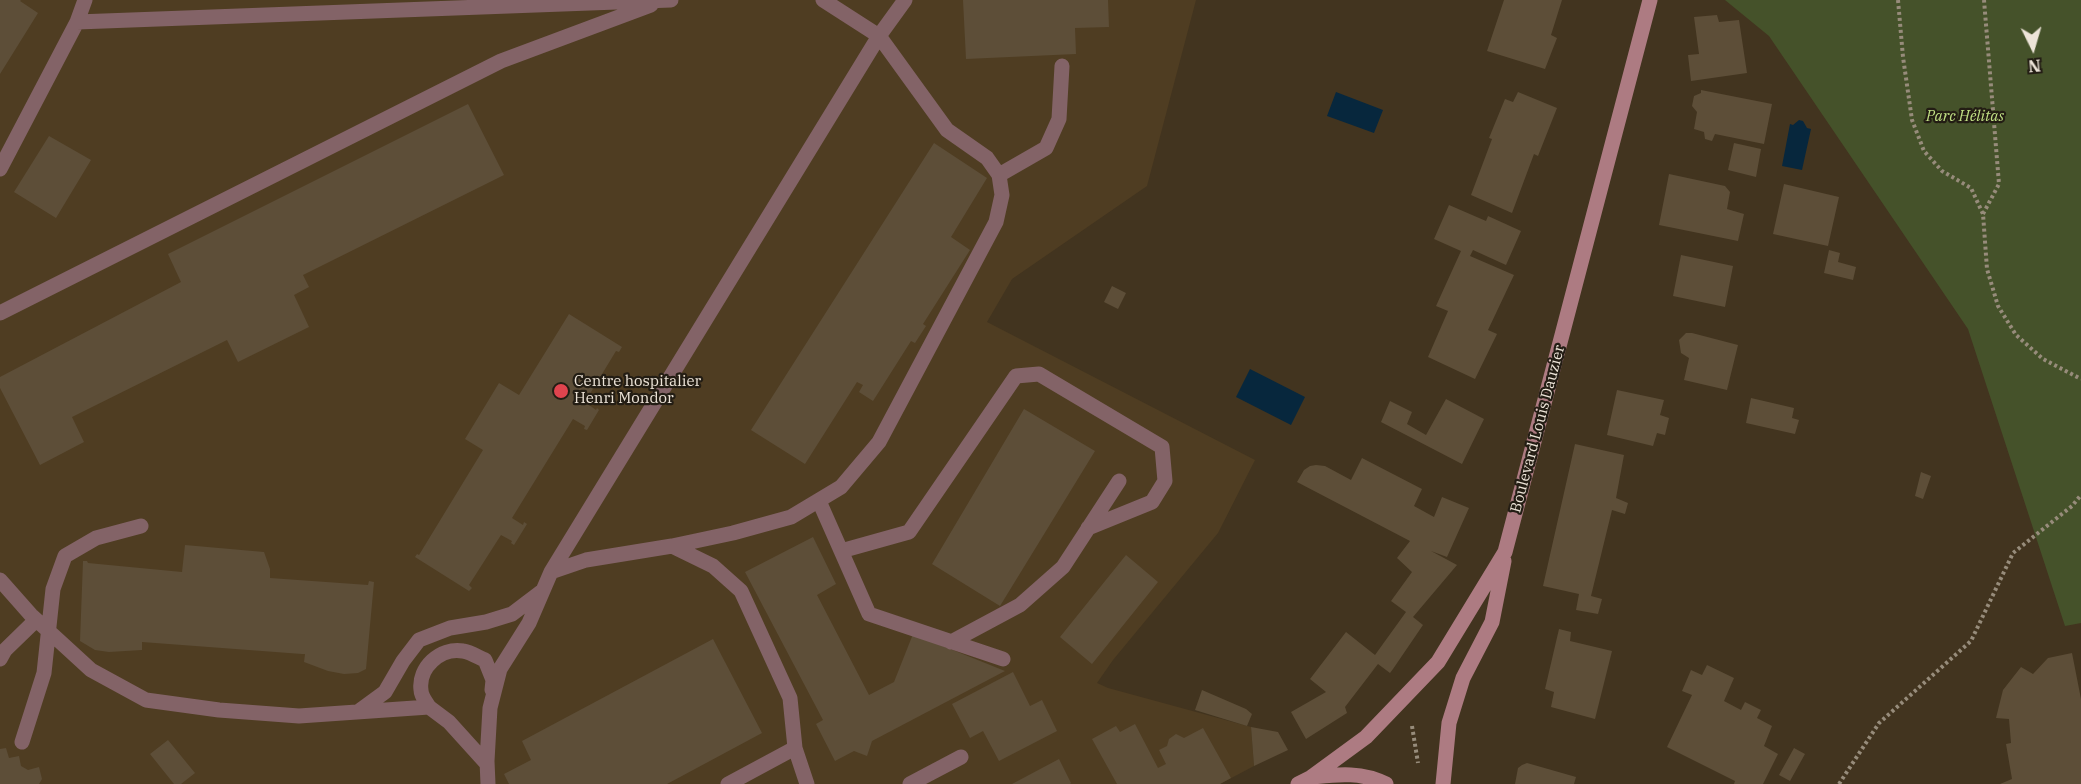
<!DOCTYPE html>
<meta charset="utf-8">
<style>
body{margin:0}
#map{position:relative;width:2081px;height:784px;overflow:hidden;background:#42341f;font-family:"IBM Plex Serif",serif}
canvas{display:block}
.north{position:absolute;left:2003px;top:18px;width:60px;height:60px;-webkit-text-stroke:4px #231d14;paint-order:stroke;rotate:175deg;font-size:16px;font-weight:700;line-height:24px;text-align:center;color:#ede4d8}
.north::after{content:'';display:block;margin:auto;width:21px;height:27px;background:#ede4d8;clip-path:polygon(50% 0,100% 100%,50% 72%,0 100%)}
</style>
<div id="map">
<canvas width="2081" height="784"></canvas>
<div class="north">N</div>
</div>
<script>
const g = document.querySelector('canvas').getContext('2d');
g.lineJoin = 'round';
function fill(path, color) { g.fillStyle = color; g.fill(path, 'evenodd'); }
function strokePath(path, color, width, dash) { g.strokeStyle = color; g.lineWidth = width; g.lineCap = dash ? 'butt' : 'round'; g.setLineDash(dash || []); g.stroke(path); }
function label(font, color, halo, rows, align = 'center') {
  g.font = font + ' "IBM Plex Serif",serif'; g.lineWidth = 4.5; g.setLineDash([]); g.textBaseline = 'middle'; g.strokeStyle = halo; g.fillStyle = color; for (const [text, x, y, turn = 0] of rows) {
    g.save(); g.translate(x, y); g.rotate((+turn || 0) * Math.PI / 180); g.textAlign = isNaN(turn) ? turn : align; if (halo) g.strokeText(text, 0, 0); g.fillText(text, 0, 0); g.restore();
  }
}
fill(new Path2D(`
 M0,0H1196L1147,186L1012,279L987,322L1255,460L1218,533L1113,660L1097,683L1108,688L1251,727L1254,766L1220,784H0Z`), '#4f3d22');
fill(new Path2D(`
 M1725,0H2081V623L2065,626L1968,329L1769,36Z`), '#45522a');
fill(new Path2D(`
 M1336,92L1383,110L1374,133L1327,116Z
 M1799,120L1803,121L1807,128L1811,129L1802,170L1782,166L1790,124L1793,125Z
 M1250,369L1305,397L1291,425L1236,397Z`), '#07273d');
fill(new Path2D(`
 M0,0H21L20,1L38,13L0,74Z
 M963,0H1108L1109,27L1075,28L1076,54L966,59Z
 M1504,0H1562L1551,35L1557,38L1545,69L1487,51Z
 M1717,15L1719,22L1739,20L1747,73L1691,81L1688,55L1699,54L1694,17Z
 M1701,90L1772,104L1764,144L1715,134L1712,141L1705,139L1704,132L1694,129L1697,112L1692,106L1694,96L1701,93Z
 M1518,92L1557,108L1538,156L1534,154L1512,213L1471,195L1492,139L1489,138L1505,99L1513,102Z
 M468,104L504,175L303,275L309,287L294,295L309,327L238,362L227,340L72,417L84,442L40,465L0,388V377L181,282L168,254Z
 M49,136L91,160L56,218L14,192Z
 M934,143L987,178L951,237L970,250L923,324L926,326L915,343L911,341L873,401L859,392L863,385L857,382L805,464L751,430Z
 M1734,143L1761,149L1756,177L1728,170Z
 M1669,174L1725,186L1730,192L1727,209L1744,214L1738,241L1659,225Z
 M1784,184L1839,197L1828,246L1773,234Z
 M1449,205L1486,221L1488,216L1521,231L1506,265L1473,250L1470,256L1514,275L1488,330L1497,334L1475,379L1428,357L1448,311L1436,306L1461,251L1434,239Z
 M1829,250L1840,253L1838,262L1856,267L1853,280L1824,273Z
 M1681,255L1733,266L1725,307L1673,296Z
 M1112,286L1126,293L1118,309L1104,302Z
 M569,314L622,347L619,352L616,351L585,402L596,410L597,408L599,410L587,430L584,429L585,426L573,419L512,518L523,525L524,522L527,524L514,545L511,543L512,541L501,535L469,585L472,588L469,591L415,557L417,554L419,555L483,450L465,439L499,383L519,395Z
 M1686,333H1692L1738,345L1727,390L1684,380L1689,358L1681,353L1679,340Z
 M1617,390L1664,400L1660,415L1669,418L1665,435L1657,433L1653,446L1607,435Z
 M1751,398L1794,408L1792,418L1799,420L1795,434L1746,423Z
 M1446,399L1484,419L1462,464L1381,422L1390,401L1412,412L1407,424L1426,435Z
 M1024,409L1095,451L1000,606L932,564Z
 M1575,444L1624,455L1616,498L1628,503L1625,514L1612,510L1591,596L1602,599L1598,614L1576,610L1579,594L1543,586Z
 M1362,458L1422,489L1414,506L1434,517L1442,497L1469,508L1447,557L1431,551L1457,565L1413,617L1423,625L1393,669L1390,673L1378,664L1345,707L1347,713L1306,739L1291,712L1326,692L1310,679L1346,632L1375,655L1406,612L1391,601L1412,572L1397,558L1410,541L1297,482L1304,470L1310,466L1316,465L1325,466L1351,480Z
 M1921,472L1931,476L1923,499L1915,496Z
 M813,537L836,584L817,595L869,695L894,682L913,634L1005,671L872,741L867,756L854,751L835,761L816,724L823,720L745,572Z
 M185,545L264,552L270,569V578L368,585L369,581L374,582L366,669L358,673L344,674L328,671L304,662L305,654H302L142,642V650L109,652L95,650L80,641L83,561H87L88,563L182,572Z
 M1126,555L1158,582L1092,664L1060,637Z
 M1559,629L1571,632L1570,641L1612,651L1595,719L1551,707L1554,692L1545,689Z
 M713,639L762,733L667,784H509L504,774L531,760L522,741Z
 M2072,653L2081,699V784H2000L2012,779L2006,744L2011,743L2009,719L1996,718L2003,690L2021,667L2033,674L2048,658Z
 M1707,665L1734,678L1724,701L1741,710L1745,702L1761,710L1757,718L1772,726L1764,746L1778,754L1763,784H1734L1735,781L1667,747L1692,695L1682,691L1691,670L1702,675Z
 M1013,672L1030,706L1042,700L1057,731L999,761L983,731L970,738L952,704Z
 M1202,690L1246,709L1252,714L1247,726L1195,710Z
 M1135,724L1158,768L1166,764L1159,750L1167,746L1169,739L1176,734L1184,738L1203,728L1231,778L1220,784H1117L1092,739L1116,726L1120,732Z
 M1251,727L1278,732L1288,750L1254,766Z
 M168,740L195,773L181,784H174L150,754Z
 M6,748L9,758L19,756L21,766L28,770L39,767L42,779L39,784H0V749Z
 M1794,748L1805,754L1790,781L1779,775Z
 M1059,759L1071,783L1070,784H1012Z
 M1527,763L1576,777L1574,784H1515L1518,768L1522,765Z`), '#5d4e38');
strokePath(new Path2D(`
 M1898,0L1903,57L1912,120L1924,151L1942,171L1971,188L1983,214L1987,269L1998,306L2016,335L2043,359L2081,379
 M1983,214L1999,184L1984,0
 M1412,726L1418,763
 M1839,784L1879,723L1971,641L2013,553L2072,506L2081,495`), '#978c7b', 4, [3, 3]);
strokePath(new Path2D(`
 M77,22L85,0
 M0,169L77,22L671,0
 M999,175L1046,148L1059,119L1062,66
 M0,313L501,61L651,5
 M819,501L869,614L1003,659
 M672,546L713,566L741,591L790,698L795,748L807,784
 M841,551L909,532L1016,376L1039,374L1162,447L1165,481L1152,502L1088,528
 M551,572L586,560L672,546L733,533L791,517L841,487L879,442L996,222L1002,195L999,175L987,158L947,130L879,36L823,0
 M0,580L31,615L91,670L146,700L219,710L299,716L429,707L449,722L487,764
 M951,642L1020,605L1063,567L1119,481
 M0,659L5,650L36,620
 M429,707C426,702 421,696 421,690C418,668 440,647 463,651C470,652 478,657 485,660L493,680L492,690
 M359,711L385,692L403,661L419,640L450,628L486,622L512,614L541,592
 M22,742L44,673L53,589L65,556L96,538L141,526
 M488,784L487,761L490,708L500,669L529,623L551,572L879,36L905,0
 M728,784L795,748
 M910,784L961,757`), '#836367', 15);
strokePath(new Path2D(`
 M1313,777C1339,774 1363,772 1386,784
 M1298,784L1310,778L1366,737L1438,662L1505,552L1650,0
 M1443,784L1449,723L1463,678L1492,622L1504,561`), '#ad7b82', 15);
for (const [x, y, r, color] of [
 [561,391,8,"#e0444e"]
]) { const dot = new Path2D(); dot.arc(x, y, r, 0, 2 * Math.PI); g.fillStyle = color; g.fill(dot); strokePath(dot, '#231d14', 2); }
label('italic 15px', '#c1e084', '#231d14', [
 ["Parc Hélitas",1965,117]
]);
label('15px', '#ede4d8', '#231d14', [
 ["Centre hospitalier",574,382],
 ["Henri Mondor",574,399]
], 'left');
label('15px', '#ede4d8', '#231d14', [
 ["Boulevard Louis Dauzier",1538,429,-75]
]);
</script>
